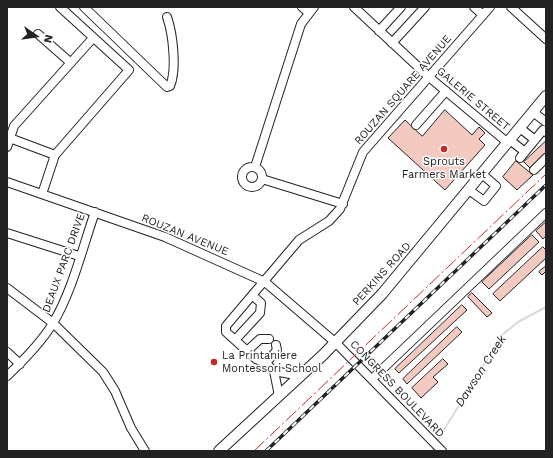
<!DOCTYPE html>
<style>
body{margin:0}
#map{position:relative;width:553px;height:458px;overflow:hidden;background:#fff;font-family:"Work Sans",sans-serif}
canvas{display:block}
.frame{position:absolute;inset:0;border:8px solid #222;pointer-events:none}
.north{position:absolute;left:16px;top:16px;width:40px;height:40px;-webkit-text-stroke:3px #fff;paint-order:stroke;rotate:103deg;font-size:11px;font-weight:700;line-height:16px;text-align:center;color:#222}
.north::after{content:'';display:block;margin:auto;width:14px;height:18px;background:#222;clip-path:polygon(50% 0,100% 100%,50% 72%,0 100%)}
</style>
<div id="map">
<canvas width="553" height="458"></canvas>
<div class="frame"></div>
<div class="north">N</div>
</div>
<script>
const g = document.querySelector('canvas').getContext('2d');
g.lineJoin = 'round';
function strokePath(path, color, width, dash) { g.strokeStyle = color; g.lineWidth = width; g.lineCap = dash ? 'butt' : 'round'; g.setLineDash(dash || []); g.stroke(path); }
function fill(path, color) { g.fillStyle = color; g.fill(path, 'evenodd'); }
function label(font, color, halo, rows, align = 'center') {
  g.font = font + ' "Work Sans",sans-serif'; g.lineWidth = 3; g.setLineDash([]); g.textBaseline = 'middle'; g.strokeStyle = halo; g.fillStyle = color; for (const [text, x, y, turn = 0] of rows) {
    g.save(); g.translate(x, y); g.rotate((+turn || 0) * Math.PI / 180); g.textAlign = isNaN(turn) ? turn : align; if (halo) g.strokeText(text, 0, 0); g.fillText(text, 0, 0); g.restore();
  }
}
strokePath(new Path2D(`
 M436,443L502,335L518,322L546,307
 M432,451L434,447`), '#d9d9d9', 2);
const building = new Path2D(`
 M445,110L472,135L479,127L485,133L479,139L485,145L445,190L388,138L405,120L422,136Z
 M546,141V152L530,168L524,162Z
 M516,161L533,175L517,190L503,177Z
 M546,222V236L543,239L536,231Z
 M532,235L539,242L489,289L482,282Z
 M543,247L546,250V258L500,301L493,294Z
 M546,266V271L542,275L539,272Z
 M472,293L492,313L487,317L468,297Z
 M462,305L467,310L399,373L395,369Z
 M457,327L462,332L407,384L403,379Z
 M443,359L448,364L433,377L438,382L421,398L412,388Z`);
fill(building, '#f3c9c0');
strokePath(building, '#222', 1);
const minor = new Path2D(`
 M84,7L167,87L170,86C177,70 173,34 167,17
 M302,7L309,13
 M354,7L429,77L508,143
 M474,7L483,15
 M511,7L546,39
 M379,31L401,7
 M38,34L71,63
 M392,43L425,7
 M533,112L546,122
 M416,125L446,91
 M520,128L535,140
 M7,137L55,155
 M510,140L525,152
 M7,147L14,126L93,38
 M520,158L543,130L546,132
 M242 177a10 10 0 1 1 20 0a10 10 0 1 1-20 0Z
 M255,167L301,24L314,7
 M534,170L546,158
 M262,179L343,204
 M7,182L165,237L265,282L336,343L442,451
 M469,190L484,201L496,186L482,174
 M42,194L55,155L129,70L60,7
 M7,233L79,256
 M7,288L53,323L103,372L115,391L131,428L145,451
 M235,340L260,313L261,303L253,296
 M247,351L260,339H269
 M7,352L20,364
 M266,363L277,350L276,345
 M274,371L266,363L256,359L226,332V326L299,240L329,221L340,209L363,152L490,7
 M7,376C24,360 41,343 53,323C72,292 83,246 95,212
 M372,379L546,213
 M279,396L274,371L301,376`);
const major = new Path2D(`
 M219,451L323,355L382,294L546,96`);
strokePath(minor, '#222', 10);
strokePath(major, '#222', 12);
strokePath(minor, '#fff', 8);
strokePath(major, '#fff', 10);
const rail = new Path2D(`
 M266,451L546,185`);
strokePath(rail, '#222', 3.5);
strokePath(rail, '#fff', 2, [6]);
strokePath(new Path2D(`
 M254,451L546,174`), '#c62828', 1, [14, 3, 2, 3]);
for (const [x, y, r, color] of [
 [444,149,4,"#c62828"],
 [214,362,4,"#c62828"]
]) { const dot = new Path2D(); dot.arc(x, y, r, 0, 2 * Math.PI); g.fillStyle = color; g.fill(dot); strokePath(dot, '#fff', 1.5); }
label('11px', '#222', '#fff', [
 ["ROUZAN SQUARE AVENUE",403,90,-49],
 ["GALERIE STREET",473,99,40],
 ["ROUZAN AVENUE",185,235,22],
 ["DEAUX PARC DRIVE",64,263,-70],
 ["PERKINS ROAD",382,274,-48],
 ["CONGRESS BOULEVARD",397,389,46]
]);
label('11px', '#222', '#fff', [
 ["Sprouts",444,162],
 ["Farmers Market",444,175],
 ["La Printaniere",222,356,"left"],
 ["Montessori School",222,369,"left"]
]);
label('italic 12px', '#222', '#fff', [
 ["Dawson Creek",481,371,-57]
]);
</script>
